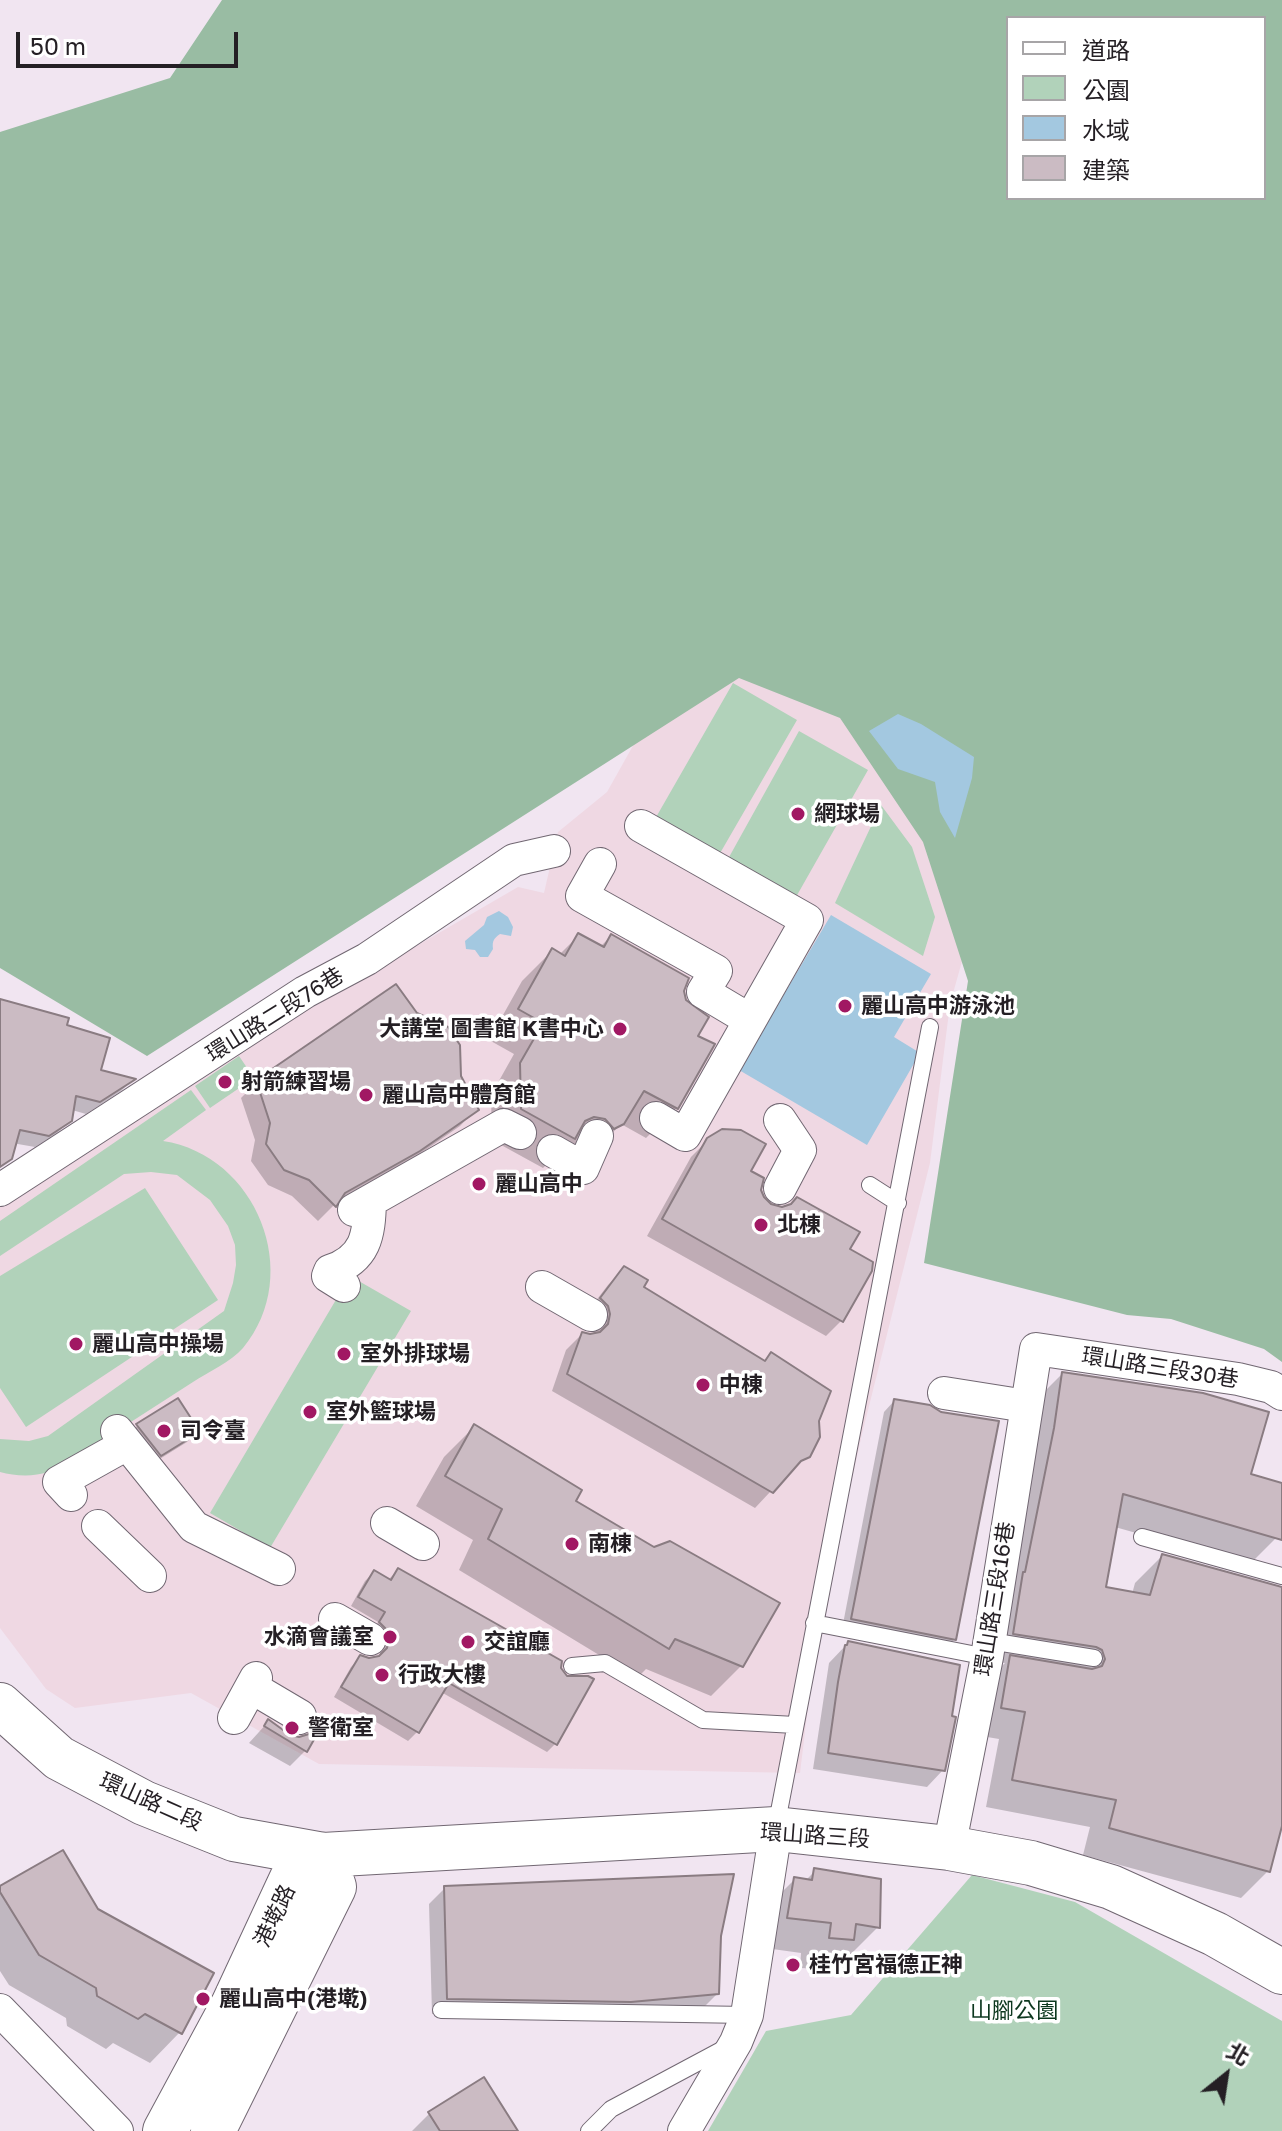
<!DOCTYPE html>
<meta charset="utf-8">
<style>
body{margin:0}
#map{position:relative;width:1282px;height:2131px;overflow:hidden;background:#f1e5f1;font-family:"Golos Text","Noto Sans TC",sans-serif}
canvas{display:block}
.legend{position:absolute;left:1006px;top:16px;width:260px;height:184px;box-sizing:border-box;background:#fff;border:2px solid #a7a5a7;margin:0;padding:10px 14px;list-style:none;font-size:24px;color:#241f24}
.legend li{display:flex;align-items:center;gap:16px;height:40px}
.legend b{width:40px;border:2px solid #a7a5a7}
.north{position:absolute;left:1186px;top:2035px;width:80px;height:80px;-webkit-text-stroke:6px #fff;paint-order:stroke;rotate:30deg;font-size:22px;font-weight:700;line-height:32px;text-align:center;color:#241f24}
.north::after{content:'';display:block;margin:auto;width:28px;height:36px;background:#241f24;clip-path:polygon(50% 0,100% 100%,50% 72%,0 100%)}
.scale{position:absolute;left:16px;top:32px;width:222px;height:36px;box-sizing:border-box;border:4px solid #241f24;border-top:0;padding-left:10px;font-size:24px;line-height:28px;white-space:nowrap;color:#241f24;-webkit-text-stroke:6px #fff;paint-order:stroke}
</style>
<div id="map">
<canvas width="1282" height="2131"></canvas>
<ul class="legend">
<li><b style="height:10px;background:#fff"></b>道路</li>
<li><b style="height:22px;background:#b1d2ba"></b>公園</li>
<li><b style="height:22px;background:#a3c8e0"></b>水域</li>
<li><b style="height:22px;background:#cbbbc3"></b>建築</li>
</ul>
<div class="north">北</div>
<div class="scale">50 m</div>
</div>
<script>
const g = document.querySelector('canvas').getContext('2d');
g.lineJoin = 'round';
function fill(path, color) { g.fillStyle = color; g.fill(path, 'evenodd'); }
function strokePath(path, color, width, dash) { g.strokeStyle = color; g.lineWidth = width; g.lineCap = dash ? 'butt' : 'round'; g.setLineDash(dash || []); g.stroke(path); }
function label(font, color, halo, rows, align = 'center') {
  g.font = font + ' "Golos Text","Noto Sans TC",sans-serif'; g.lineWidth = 7; g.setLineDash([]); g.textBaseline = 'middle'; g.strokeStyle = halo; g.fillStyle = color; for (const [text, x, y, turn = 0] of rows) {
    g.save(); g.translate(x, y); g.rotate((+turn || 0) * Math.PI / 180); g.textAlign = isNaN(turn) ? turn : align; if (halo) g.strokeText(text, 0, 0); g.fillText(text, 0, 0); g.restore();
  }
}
fill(new Path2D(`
 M714,629L1009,794L950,1004L930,1163L862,1434L831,1573L808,1707L800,1773L319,1764L191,1693L75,1708L46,1689L0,1628V1204L258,1038L518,887L544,893L558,832L607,792L653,710Z`), '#efd8e3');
fill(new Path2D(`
 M733,683L797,720L719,855L655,819Z
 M799,731L868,770L796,897L728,859Z
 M881,805L912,847L935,917L923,956L835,903Z
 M239,1056L254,1078L210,1108L195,1086Z
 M191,1090L206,1110L163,1141C256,1155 305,1274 243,1348C231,1362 208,1372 193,1382C164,1401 135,1419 106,1438C88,1450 68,1464 48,1472C33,1477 15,1476 0,1472V1439L29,1441L48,1436L224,1311L233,1283L236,1265L235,1245L228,1226L210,1200L177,1175L151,1172L124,1174L0,1256V1221Z
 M145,1188L218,1300L26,1427L0,1388V1276Z
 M350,1276L411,1311L270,1548L210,1513Z
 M972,1875L1075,1902L1282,2021V2131H708L766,2031L851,2015Z`), '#b1d2ba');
fill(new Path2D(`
 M222,0H1282V1362L1264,1349L1171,1319L1127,1315L924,1263L968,981L923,842L840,718L739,678L147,1056L0,968V132L170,78ZM1008,18H1264V198H1008Z`), '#99bca3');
fill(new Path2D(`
 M898,714L921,724L974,757L972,778L955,838L940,812L935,782L898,769L869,731Z
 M499,911L508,917L513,927L511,936L500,934C494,938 492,941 493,949L488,957H480L475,950L466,949L465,941L484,925L487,917Z
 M831,915L931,974L894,1037L920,1053L867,1145L739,1070Z`), '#a3c8e0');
fill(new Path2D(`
 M579,935L600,947L611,936L682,991L676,1108L646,1138L621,1124L592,1154L564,1147L543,1168L492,1140L491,1095L514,1054L489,1040L522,981L552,951L559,955Z
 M0,1002L64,1027L98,1071L132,1080L121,1091L86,1114L72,1110L70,1120L57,1133L35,1147L12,1143L0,1151Z
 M257,1082L476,1109L460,1126L401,1167L335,1204L318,1221L292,1196L268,1185L251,1161L255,1140L241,1098Z
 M708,1140L749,1172L762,1198L847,1250L842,1320L826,1336L647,1236L691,1157Z
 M625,1268L641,1288L817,1421L809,1455L786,1475L755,1508L552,1391L566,1350L582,1334L594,1335L592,1323L585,1315L608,1285Z
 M1062,1374L1249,1476L1282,1485V1517L1276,1538L1249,1565L1115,1527L1104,1589L1132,1594L1135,1583L1162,1556L1282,1588V1817L1268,1871L1241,1898L1083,1855L1090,1827L986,1807L999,1739L975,1735L983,1685L1005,1663L987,1661L1035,1401Z
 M178,1400L197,1431L187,1442L150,1465L127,1436L137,1426Z
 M894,1401L955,1639L944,1649L842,1629L884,1412Z
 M474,1427L573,1502L741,1666L711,1696L646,1669L637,1678L459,1570L473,1540L416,1506L444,1457Z
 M398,1570L556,1743L547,1752L441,1692L417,1732L408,1741L334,1697L351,1667L361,1657L369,1660L379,1658L381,1648L371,1632L378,1622L351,1606L365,1581L374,1572L388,1580Z
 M848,1643L943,1770L927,1787L813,1769L829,1663Z
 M268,1722L306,1750L290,1766L249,1743Z
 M815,1871L878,1927L848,1957L835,1955L821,1969L800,1968L801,1953L758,1947L765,1909L795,1879L805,1881Z
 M0,1888L97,1910L180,2032L150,2063L113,2043L106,2049L67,2026L66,2018L9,1985L0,1971Z
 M445,1888L719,1936L717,1994L702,2009L626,2016L432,2014L429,1904Z
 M429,2114L516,2131H412Z`), '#0003');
const building = new Path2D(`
 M578,933L604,947L611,934L689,978L684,991L686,1000L709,1017L698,1036L715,1044L678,1109L644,1091L624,1124L614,1129L605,1119L594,1117L585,1121L575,1139L521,1109L520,1063L543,1023L518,1009L552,948L565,956Z
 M396,984L417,1013L448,1027L460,1045L461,1076L479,1110L420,1151L345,1193L336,1207L309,1180L284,1170L266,1144L270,1123L256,1080Z
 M0,999L69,1018L67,1025L110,1038L101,1070L136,1079L100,1102L76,1096L72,1121L49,1136L20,1130L12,1159L0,1167Z
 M722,1129L741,1130L766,1144L751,1171L764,1178L761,1190L764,1197L771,1204L782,1207L791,1204L797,1197L860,1232L850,1249L873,1262L872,1271L843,1322L662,1219L707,1138Z
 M624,1266L648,1280L644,1287L765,1361L771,1352L831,1391L819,1421L820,1437L810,1457L801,1461L773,1493L567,1374L582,1332L590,1334L600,1332L608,1324L610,1314L608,1306L600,1298Z
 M1062,1372L1203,1393L1269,1412L1251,1474L1282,1483V1540L1123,1494L1106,1587L1150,1595L1162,1554L1282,1587V1826L1270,1872L1109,1828L1116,1800L1012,1780L1025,1712L1001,1708L1010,1655L1092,1669L1102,1666L1105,1659L1102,1650L1096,1647L1013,1634L1023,1572H1025L1054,1428Z
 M178,1398L200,1432L161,1456L136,1424Z
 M894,1399L930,1405L941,1412L999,1421L956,1640L851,1619Z
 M474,1424L582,1490L576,1501L654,1547L670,1541L780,1603L743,1667L675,1639L669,1649L488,1539L502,1509L445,1476Z
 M398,1568L562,1661L561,1668L567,1676H588L594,1679L557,1745L449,1683L419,1733L341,1687L360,1655L369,1658L379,1656L387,1648L389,1638L387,1630L379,1622L385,1612L358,1597L374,1570L391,1580Z
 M848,1641L960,1665L952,1716L956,1717L945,1771L828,1753L838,1682L845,1645H847Z
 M268,1719L290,1735L299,1737L309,1734L316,1727L320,1729L307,1752L264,1726Z
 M63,1850L98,1909L214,1973L182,2034L145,2014L138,2019L97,1996L96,1988L39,1955L0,1892V1886Z
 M814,1868L881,1879L880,1928L856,1924L854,1940L829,1938L831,1923L787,1918L794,1877L812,1880Z
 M734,1874L721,1936L719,1994L631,2002L447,1999L444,1886Z
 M484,2077L518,2131H440L428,2112Z`);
fill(building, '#cbbbc3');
strokePath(building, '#8a7c82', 2);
const lane = new Path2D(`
 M870,1185L898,1203
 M1142,1537L1282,1576
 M814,1623L987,1657
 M990,1641L1094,1658
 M572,1666L605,1663L703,1720L795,1725
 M776,1827L930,1027
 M441,2010L747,2015
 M589,2131L611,2109L727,2047`);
const street = new Path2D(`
 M641,826L807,920L685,1135L656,1118
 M600,864L582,896L716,971L703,992L750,1020
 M780,1120L800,1150L780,1188
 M553,1151L583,1168L597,1136
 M0,1190L305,992L367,959L514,860L554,851
 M354,1210L504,1125L520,1133
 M344,1286L328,1276L330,1271C366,1259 369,1235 370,1202
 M542,1287L591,1315
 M944,1393L1026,1406
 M117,1431L194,1527L279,1569
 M71,1495L59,1482L127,1444
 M387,1523L423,1544
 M98,1526L150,1576
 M335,1619L370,1639
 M251,1687L300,1716L299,1718
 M234,1718L256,1678
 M949,1848L987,1657L1036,1349L1238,1379L1271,1387L1282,1394
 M0,2010L117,2131
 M684,2131L736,2042L747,2015L776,1829`);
const secondary = new Path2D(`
 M0,1705L59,1758L144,1803L234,1839L323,1855L776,1829L949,1848L1031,1863L1111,1887L1215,1934L1282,1972
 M165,2131L233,2005L293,1876L323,1855
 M213,2131L334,1887L323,1855`);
strokePath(lane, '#716772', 18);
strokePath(street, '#716772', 34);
strokePath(secondary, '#716772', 46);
strokePath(lane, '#fff', 16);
strokePath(street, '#fff', 32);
strokePath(secondary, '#fff', 44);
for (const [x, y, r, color] of [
 [798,814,8,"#a11863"],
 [845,1006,8,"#a11863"],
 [620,1029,8,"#a11863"],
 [225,1082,8,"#a11863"],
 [366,1095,8,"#a11863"],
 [479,1184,8,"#a11863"],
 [761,1225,8,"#a11863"],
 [76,1344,8,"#a11863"],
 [344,1354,8,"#a11863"],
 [703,1385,8,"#a11863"],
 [310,1412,8,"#a11863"],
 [164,1431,8,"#a11863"],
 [572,1544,8,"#a11863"],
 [390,1637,8,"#a11863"],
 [468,1642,8,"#a11863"],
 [382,1675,8,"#a11863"],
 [292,1728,8,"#a11863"],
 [793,1965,8,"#a11863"],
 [203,1999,8,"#a11863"]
]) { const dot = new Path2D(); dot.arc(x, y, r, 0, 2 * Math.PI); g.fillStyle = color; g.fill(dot); strokePath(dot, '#fff', 3); }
label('bold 22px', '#241f24', '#fff', [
 ["網球場",814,814],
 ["麗山高中游泳池",861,1006],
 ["大講堂 圖書館 K書中心",604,1029,"right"],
 ["射箭練習場",241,1082],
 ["麗山高中體育館",382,1095],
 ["麗山高中",495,1184],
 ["北棟",777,1225],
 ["麗山高中操場",92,1344],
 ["室外排球場",360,1354],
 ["中棟",719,1385],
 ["室外籃球場",326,1412],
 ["司令臺",180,1431],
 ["南棟",588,1544],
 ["水滴會議室",374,1637,"right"],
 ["交誼廳",484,1642],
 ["行政大樓",398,1675],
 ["警衛室",308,1728],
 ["桂竹宮福德正神",809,1965],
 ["麗山高中(港墘)",219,1999]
], 'left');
label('22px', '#241f24', '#fff', [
 ["環山路二段76巷",275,1015,-32],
 ["環山路三段30巷",1160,1368,9],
 ["環山路三段16巷",995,1599,-81],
 ["環山路二段",151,1802,24],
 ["環山路三段",815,1836,4],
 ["港墘路",275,1916,-65]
]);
label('22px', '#0c371e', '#fff', [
 ["山腳公園",1014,2011]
]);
</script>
